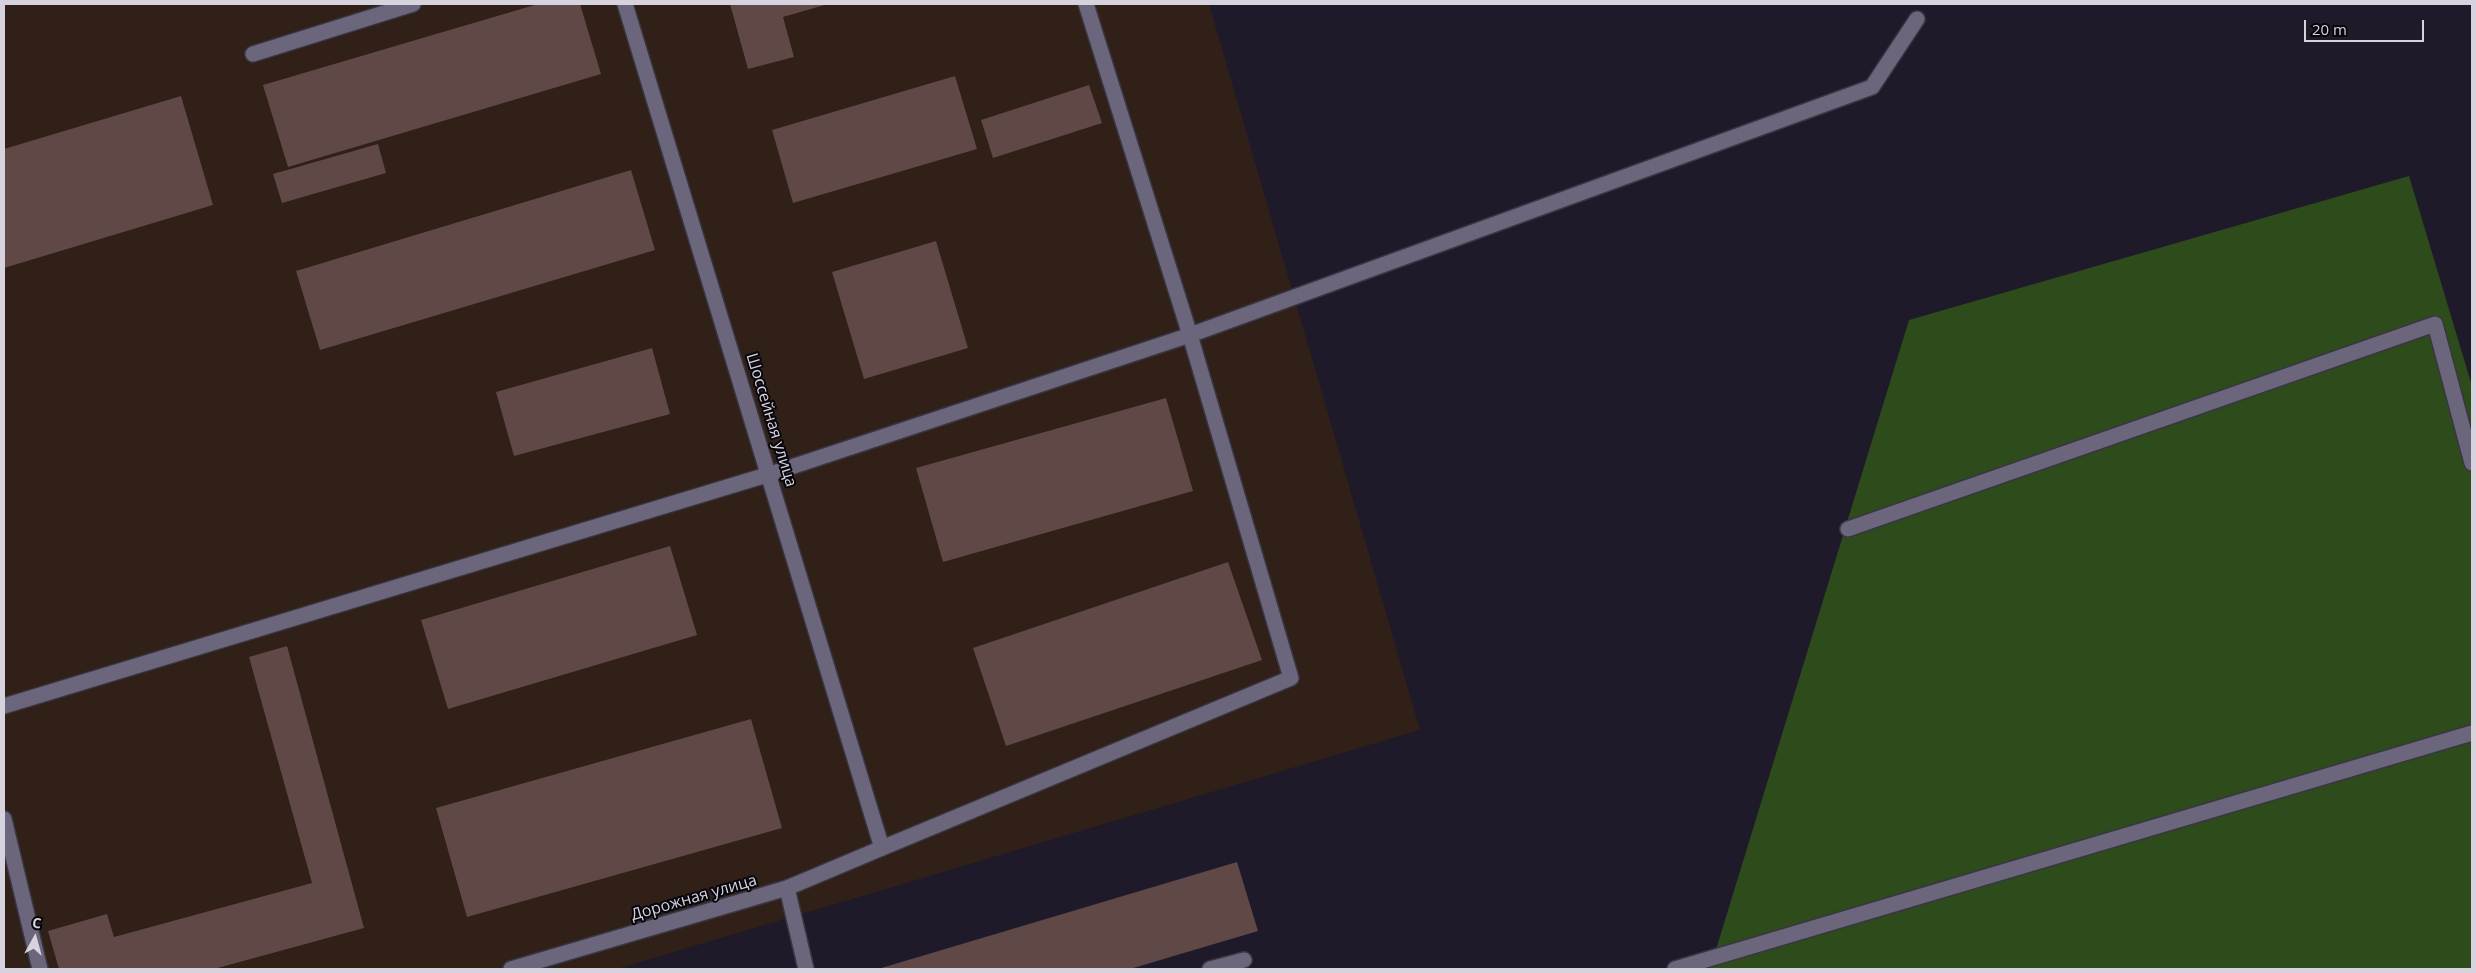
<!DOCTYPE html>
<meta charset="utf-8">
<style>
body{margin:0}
#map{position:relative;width:2476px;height:973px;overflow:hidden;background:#1e1a2a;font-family:"Open Sans",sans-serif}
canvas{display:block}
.frame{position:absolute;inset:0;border:5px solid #d6d3df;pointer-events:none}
.north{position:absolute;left:10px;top:913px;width:50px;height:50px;-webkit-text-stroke:4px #08060d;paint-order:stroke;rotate:7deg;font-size:14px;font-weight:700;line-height:20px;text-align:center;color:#d6d3df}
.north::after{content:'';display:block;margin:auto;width:18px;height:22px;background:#d6d3df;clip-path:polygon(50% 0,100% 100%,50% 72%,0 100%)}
.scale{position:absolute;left:2304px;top:20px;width:120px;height:22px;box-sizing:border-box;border:2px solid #d6d3df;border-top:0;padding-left:6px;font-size:15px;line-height:18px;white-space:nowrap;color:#d6d3df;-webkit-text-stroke:4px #08060d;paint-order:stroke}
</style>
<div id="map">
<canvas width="2476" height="973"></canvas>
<div class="frame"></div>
<div class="north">С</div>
<div class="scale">20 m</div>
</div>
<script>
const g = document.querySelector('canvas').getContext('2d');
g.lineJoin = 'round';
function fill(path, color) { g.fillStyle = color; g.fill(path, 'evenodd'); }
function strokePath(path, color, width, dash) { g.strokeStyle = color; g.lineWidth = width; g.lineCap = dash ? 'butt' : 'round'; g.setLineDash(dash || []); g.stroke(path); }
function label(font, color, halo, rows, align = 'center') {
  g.font = font + ' "Open Sans",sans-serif'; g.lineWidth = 4; g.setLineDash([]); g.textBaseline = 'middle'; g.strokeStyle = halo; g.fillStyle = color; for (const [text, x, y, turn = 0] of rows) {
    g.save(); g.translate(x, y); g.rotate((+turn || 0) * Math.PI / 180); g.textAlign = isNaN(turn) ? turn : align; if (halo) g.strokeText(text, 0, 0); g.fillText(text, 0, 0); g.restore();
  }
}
fill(new Path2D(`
 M4,4H1209L1420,730L617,969H4Z`), '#302017');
fill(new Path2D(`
 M2409,176L2472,386V969H1710L1909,320Z`), '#2e4b1b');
fill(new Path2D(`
 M538,4H580L601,74L288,167L263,85Z
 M730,4H828L783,17L794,57L748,69Z
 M955,76L977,149L793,203L772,130Z
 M1089,85L1102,123L993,158L981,120Z
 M181,96L213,205L4,268V149Z
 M378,144L386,173L282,203L273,174Z
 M631,170L655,250L320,350L296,271Z
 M936,241L968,348L864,379L832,272Z
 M652,348L670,414L514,456L496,392Z
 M1166,398L1193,491L943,562L916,468Z
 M670,546L697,635L448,709L421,620Z
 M1228,562L1262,660L1006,746L973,648Z
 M287,646L364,928L214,969H59L48,931L107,914L114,937L312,883L249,657Z
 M751,719L782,828L467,917L436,808Z
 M1237,862L1258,931L1130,969H878Z`), '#604846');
const lane = new Path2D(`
 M253,54L413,4
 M1848,529L2435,324L2472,463
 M4,706L770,474L1190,335L1086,4
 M4,819L40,969
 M882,848L1291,678L1190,335L1872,87L1917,19
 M787,888L806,969
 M1210,969L1244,960
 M1675,969L2472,733`);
const street = new Path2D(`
 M511,969L787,888L882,848L625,4`);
strokePath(lane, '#393643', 18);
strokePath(street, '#393643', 18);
strokePath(lane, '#6b667b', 15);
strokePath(street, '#6b667b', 15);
label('16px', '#d6d3df', '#08060d', [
 ["Шоссейная улица",771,420,73],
 ["Дорожная улица",694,898,-16]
]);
</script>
